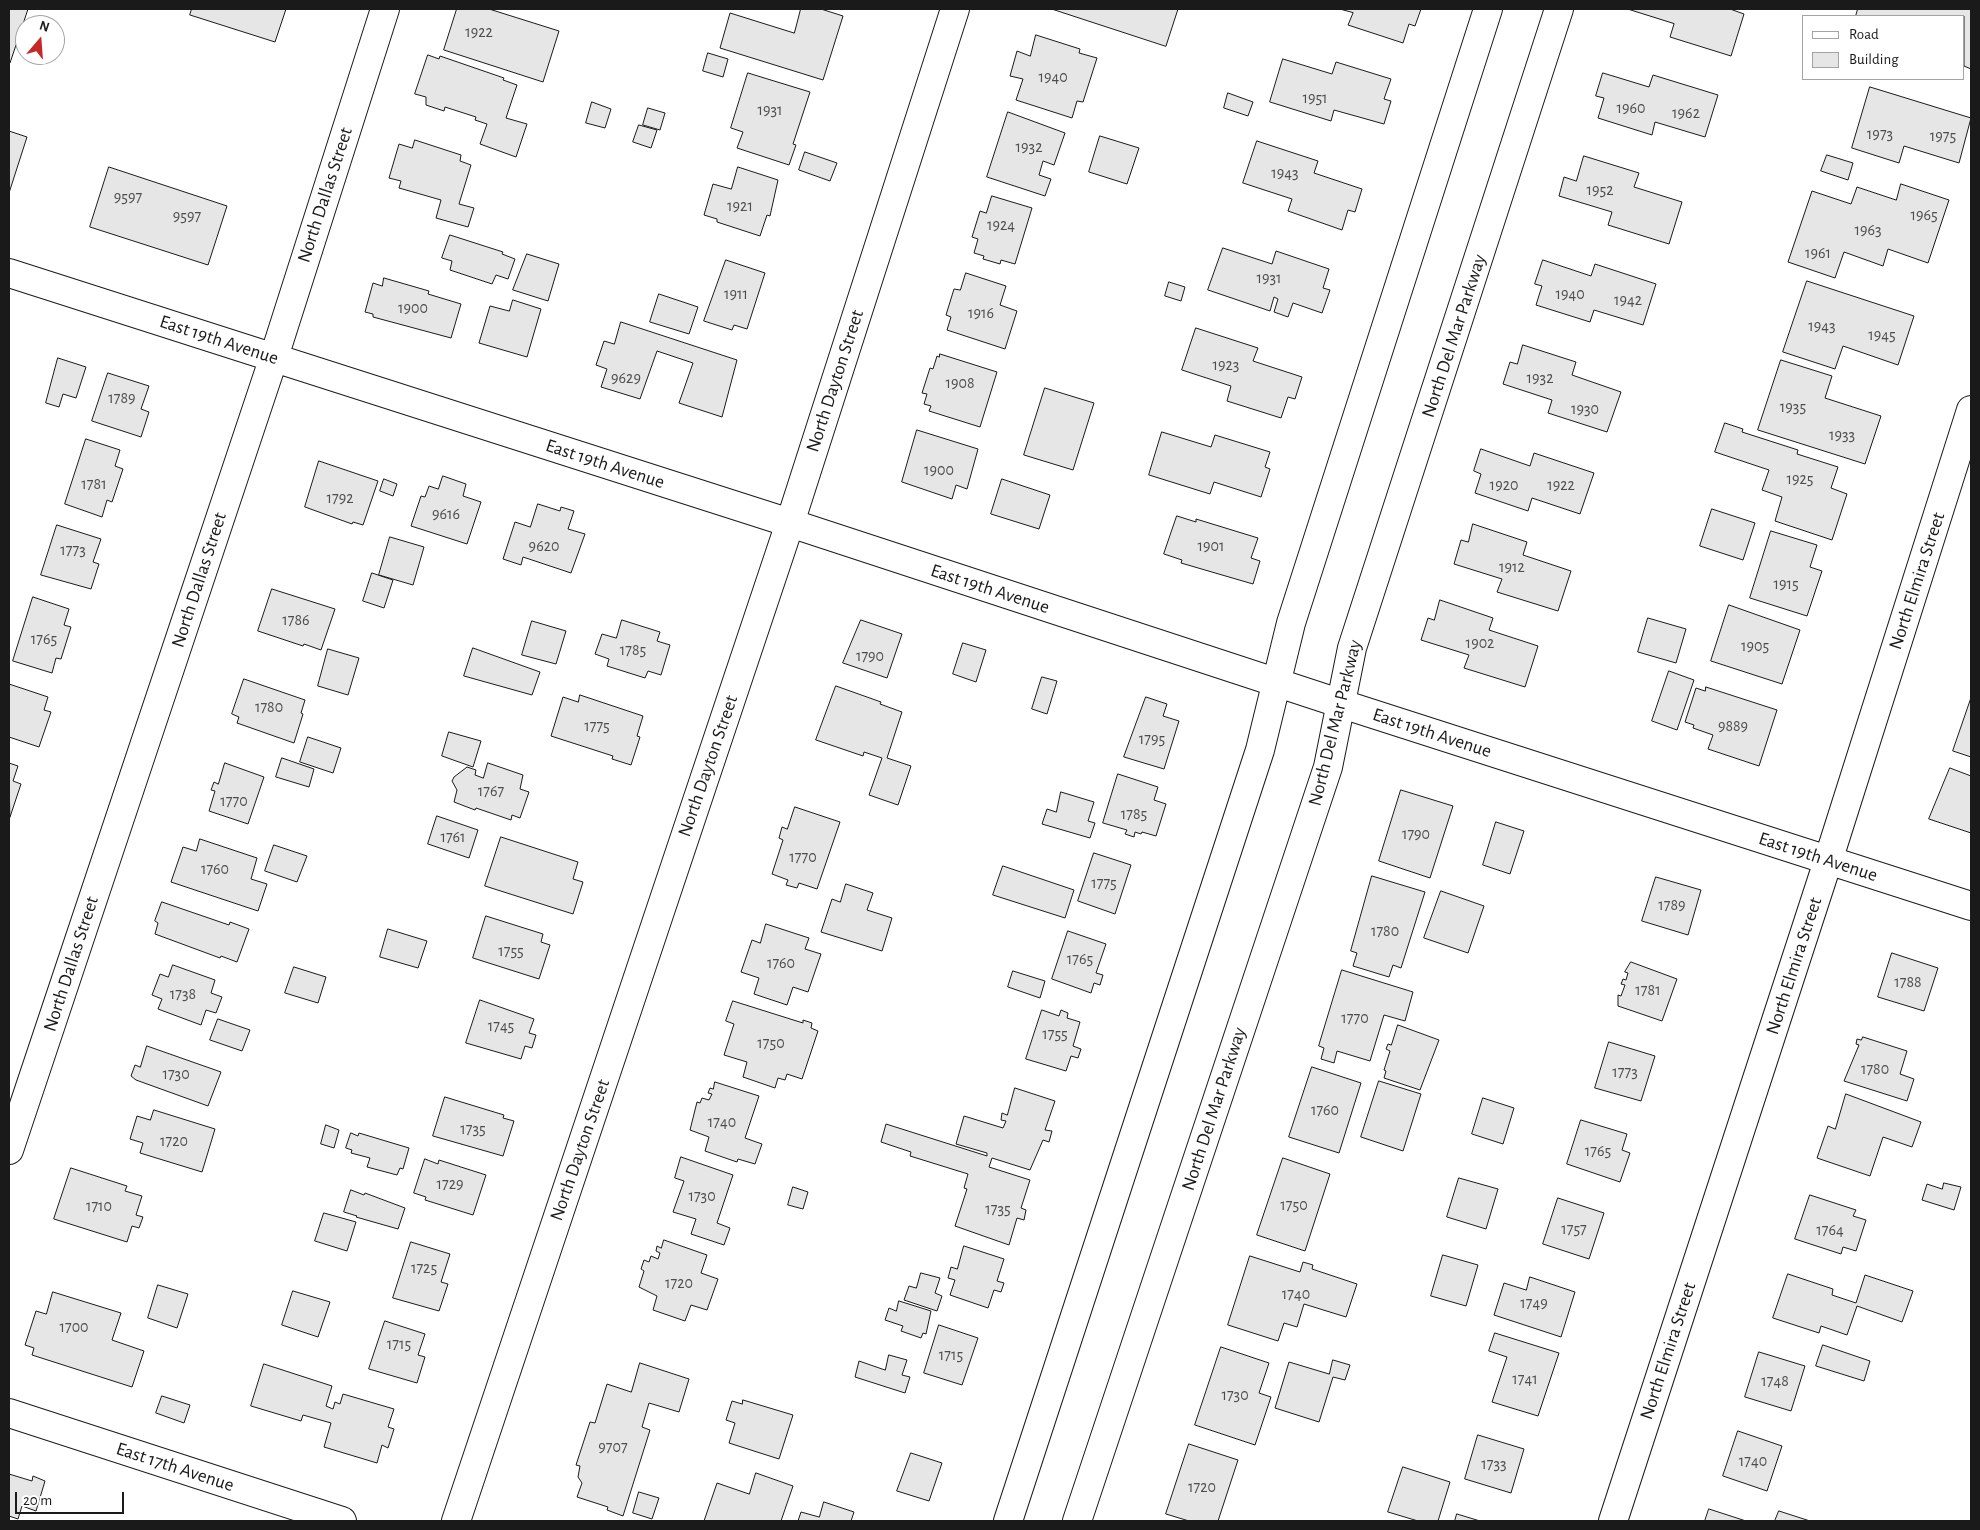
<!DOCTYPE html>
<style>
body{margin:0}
#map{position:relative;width:1980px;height:1530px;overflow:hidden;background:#fff;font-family:"Alegreya Sans",sans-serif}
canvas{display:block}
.frame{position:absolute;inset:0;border:10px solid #1a1a1a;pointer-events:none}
.legend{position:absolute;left:1802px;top:15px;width:162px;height:65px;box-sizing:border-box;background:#fff;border:1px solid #a3a3a3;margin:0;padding:6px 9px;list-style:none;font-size:15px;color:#1a1a1a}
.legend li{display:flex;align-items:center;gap:10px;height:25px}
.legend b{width:25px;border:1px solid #a3a3a3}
.north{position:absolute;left:15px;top:15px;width:50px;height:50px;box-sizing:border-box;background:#fff;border:1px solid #a3a3a3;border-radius:50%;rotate:18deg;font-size:14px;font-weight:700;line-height:20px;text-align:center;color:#1a1a1a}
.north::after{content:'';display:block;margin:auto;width:18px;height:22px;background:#c62828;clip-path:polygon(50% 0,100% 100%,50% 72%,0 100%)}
.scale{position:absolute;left:15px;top:1492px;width:109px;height:22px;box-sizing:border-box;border:2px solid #1a1a1a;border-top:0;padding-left:6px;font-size:15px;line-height:18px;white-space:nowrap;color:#1a1a1a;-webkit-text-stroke:4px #fff;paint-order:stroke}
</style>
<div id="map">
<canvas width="1980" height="1530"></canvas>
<div class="frame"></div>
<ul class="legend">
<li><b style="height:6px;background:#fff"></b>Road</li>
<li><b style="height:14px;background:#e6e6e6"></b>Building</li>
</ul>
<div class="north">N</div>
<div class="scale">20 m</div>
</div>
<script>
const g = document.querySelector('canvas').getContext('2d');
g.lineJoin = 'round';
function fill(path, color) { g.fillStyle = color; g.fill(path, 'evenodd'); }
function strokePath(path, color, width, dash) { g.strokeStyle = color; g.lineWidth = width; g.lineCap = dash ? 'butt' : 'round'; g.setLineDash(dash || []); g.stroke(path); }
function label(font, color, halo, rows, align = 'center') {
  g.font = font + ' "Alegreya Sans",sans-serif'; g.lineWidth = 4; g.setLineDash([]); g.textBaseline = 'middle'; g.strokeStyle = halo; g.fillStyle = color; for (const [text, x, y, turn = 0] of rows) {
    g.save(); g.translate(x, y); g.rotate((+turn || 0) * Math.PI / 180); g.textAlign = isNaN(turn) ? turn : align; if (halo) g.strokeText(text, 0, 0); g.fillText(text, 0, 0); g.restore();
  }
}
const building = new Path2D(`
 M9,9H28L10,63L9,62Z
 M192,9H286L275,42L190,15Z
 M457,9H489L559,31L543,82L444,50Z
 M801,9H821L843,16L823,80L720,48L730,13L794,33Z
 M1052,9H1178L1166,46Z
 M1340,9H1421L1415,26L1409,24L1403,43L1348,25L1353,13Z
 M1628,9H1730L1744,14L1731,56L1670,37L1674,24Z
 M1858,9H1971V69L1964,66V16H1856Z
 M1036,35L1080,49L1079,53L1097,58L1083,102L1077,101L1072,118L1016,100L1023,79L1010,76L1017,51L1030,56Z
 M708,53L728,59L723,77L703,71Z
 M428,55L439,59L440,56L504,78L503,80L517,85L506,118L527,124L516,157L480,144L487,124L475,120L476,117L445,107L444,111L426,105V97L415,94Z
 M1283,59L1332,74L1336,62L1391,79L1384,99L1391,101L1384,124L1334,110L1331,121L1270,102Z
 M748,73L810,92L793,144L796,145L789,165L737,148L743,132L731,128Z
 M1603,73L1649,87L1653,75L1718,95L1705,137L1655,122L1652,135L1598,118L1604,98L1596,96Z
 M1870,87L1971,118L1959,163L1904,146L1899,163L1852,148Z
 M1228,93L1253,102L1248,116L1224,108Z
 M592,102L611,109L605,128L586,123Z
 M648,108L665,113L660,130L643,125Z
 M1008,112L1065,133L1054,165L1043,161L1039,175L1051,179L1045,196L987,177Z
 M639,125L657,130L651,148L633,142Z
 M9,131L27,137L9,193Z
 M1100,136L1139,148L1127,184L1089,172Z
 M415,140L461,155L460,161L471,165L459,204L474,208L468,227L436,218L441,200L399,188L401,181L389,178L399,144L412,148Z
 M1257,141L1318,161L1314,173L1362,189L1355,212L1348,210L1342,230L1288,211L1292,199L1243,183Z
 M805,152L837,163L830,181L799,170Z
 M1827,155L1853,163L1848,180L1821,171Z
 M1584,156L1639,173L1634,187L1682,202L1669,244L1608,225L1612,212L1559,196L1564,177L1576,181Z
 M109,167L227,206L208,265L90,227Z
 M738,167L778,180L770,216L767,215L760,236L717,222V219L704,215L713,184L731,189Z
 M1901,184L1949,200L1928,263L1888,249L1883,266L1844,252L1835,278L1788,262L1812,191L1851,204L1857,187L1896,200Z
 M992,196L1032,208L1015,264L1001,260L1000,264L983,259L984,256L974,253L978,239L972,237L980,211L986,213Z
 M450,235L503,252L502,254L515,259L508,279L496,275L492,284L450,270L452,261L442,258Z
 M1223,248L1272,264L1276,251L1329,269L1323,288L1330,290L1322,313L1293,303L1288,317L1274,312L1278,299L1274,297L1270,311L1208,290Z
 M527,254L559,264L548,301L513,290Z
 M726,260L765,273L747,329L734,325L732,330L704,321Z
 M1543,260L1591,276L1595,264L1656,284L1643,325L1594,310L1590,322L1536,305L1542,286L1535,284Z
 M966,273L1006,286L1000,305L1017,311L1005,349L947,330L951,317L946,315L954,289L960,290Z
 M384,278L429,291L428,294L461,304L451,338L373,317V314L365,312L373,283L382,286Z
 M1807,281L1914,316L1898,365L1843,346L1835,369L1783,352Z
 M1169,282L1185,287L1181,301L1165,296Z
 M659,294L698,307L689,334L650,322Z
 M513,300L541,309L527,357L479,343L490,306L509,311Z
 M621,322L737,360L722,417L679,403L693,363L657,351L640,399L601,387L607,369L596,365L604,341L614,344Z
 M1196,328L1258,348L1253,361L1302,377L1295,399L1288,397L1281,418L1227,401L1231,386L1182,370Z
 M1523,345L1576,362L1572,375L1621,392L1607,432L1548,413L1552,400L1503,384L1510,362L1517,364Z
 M940,354L997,372L980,427L929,411L931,406L924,404L927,394L922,393L930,368L933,369L937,356L939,357Z
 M58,358L86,367L76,398L63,394L59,407L46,403Z
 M1781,360L1832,376L1825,398L1881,416L1865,464L1758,430Z
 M108,373L149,386L141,409L149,412L141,437L92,421Z
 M1045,388L1094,403L1073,470L1024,455Z
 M1725,423L1743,429L1742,432L1798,450L1797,454L1838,467L1831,488L1847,494L1832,540L1775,521L1782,497L1762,490L1769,470L1715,452Z
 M917,430L978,449L967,489L956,485L952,499L902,482Z
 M1162,432L1211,447L1215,435L1270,452L1265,467L1270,469L1261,497L1214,482L1210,494L1149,475Z
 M86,439L120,450L115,466L123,469L112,502L107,500L102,517L65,504Z
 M1481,449L1530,466L1534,453L1594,473L1580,514L1532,498L1528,511L1475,493L1481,474L1474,471Z
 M319,461L378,481L363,525L353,522L352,524L305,507Z
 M443,476L466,484L463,496L481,502L467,544L411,526L421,496L425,497L429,486L438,489Z
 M384,479L397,484L393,496L380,491Z
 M1002,479L1050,495L1039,529L991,514Z
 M538,504L560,511L561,507L574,511L568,529L585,534L571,573L523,557L521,565L503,559L515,522L530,527Z
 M1712,509L1755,523L1743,560L1700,546Z
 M1177,516L1196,522V519L1258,538L1251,558L1260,561L1253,584L1181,563L1182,560L1164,554Z
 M1473,524L1527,542L1523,555L1571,571L1558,611L1497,592L1502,579L1454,564L1461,540L1468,542Z
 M57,525L101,539L93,562L99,564L91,589L41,575Z
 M1771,531L1817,545L1810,567L1822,571L1807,616L1750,598Z
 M390,537L424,547L413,585L379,575Z
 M372,573L393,580L384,608L363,601Z
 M272,589L335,609L321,650L304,644L303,646L258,631Z
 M33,597L69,609L64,625L71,627L61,659L56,658L52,673L13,661Z
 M1440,600L1493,618L1489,630L1538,646L1525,687L1464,668L1469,655L1421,640L1428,618L1434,620Z
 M1729,605L1800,630L1782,684L1711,661Z
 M1648,618L1686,629L1676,663L1638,652Z
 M622,620L660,632L657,641L670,645L661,675L648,671L645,678L607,666L609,659L595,654L602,634L616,638Z
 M861,620L902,634L887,678L843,663Z
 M532,621L566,631L556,664L522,655Z
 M963,643L986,650L976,682L953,674Z
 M473,648L540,672L532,695L464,676Z
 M328,649L359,658L348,695L318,686Z
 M1669,671L1694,680L1677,730L1652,721Z
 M1042,677L1057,681L1047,714L1032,709Z
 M244,679L305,700L301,713L303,714L294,743L237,723L239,717L232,714Z
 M9,684L48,697L44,710L51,712L39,747L9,737Z
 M836,686L881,702L880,704L902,712L887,758L911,766L898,805L869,795L882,758L864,752L863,756L816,740Z
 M1706,687L1777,710L1759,766L1708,749L1713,735L1693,728L1694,725L1685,722L1696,688L1705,691Z
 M580,695L643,716L637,736L640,737L631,765L612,759L613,756L551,736L563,697L578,702Z
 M1146,697L1167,704L1163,716L1179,721L1164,769L1124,757Z
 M1971,698V757L1953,751Z
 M449,732L481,741L473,767L442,756Z
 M308,737L341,748L333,773L300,762Z
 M282,758L314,769L309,787L276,777Z
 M9,763L18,766L13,781L21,784L10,817Z
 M225,763L264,777L248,824L209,811L215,791L211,790L214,782L218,784Z
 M488,763L523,775L520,789L529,792L520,818L512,815L511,820L476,808L475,810L454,802L457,790L452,781L454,777L467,767L476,770L475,775L483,778Z
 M1950,768L1971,776V833L1929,819Z
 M1118,774L1158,787L1154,800L1166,804L1156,836L1142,832L1141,834L1135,832L1134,837L1125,834L1127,830L1103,823Z
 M1401,790L1453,806L1430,878L1379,861Z
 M1061,792L1094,802L1088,821L1095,823L1090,838L1042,824L1047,809L1056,812Z
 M795,807L840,822L817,889L799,883L797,888L786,885L788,880L772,874L783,840L779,838L782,827L787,829Z
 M437,816L478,830L469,858L428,844Z
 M1496,822L1524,831L1510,874L1483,865Z
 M501,837L578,862L573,879L583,882L573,914L485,886Z
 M200,839L257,858L251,879L267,884L258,911L171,882L183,847L196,851Z
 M274,845L307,856L297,882L265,871Z
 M1094,853L1131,865L1115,914L1078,901Z
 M1003,866L1074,890L1065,918L993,895Z
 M1372,876L1425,892L1401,968L1393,965L1389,977L1353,966L1357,953L1351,951Z
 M1656,877L1701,890L1688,935L1642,921Z
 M846,884L873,893L867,910L892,918L882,951L821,932L832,899L840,902Z
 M1441,891L1484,906L1468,953L1424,938Z
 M162,902L229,925L230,922L249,929L237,962L221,956L220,958L155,934L158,923L155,921Z
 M486,916L543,934L541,942L550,945L539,979L473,958Z
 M766,924L809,938L805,949L821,954L808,992L793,987L787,1005L754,994L759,978L741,972L752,940L760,943Z
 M388,929L427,941L418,968L380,957Z
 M1068,931L1106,944L1096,973L1103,975L1100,985L1094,983L1091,993L1052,979Z
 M1892,953L1938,968L1924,1011L1878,997Z
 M1631,962L1677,979L1662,1021L1618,1006V995L1621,996L1625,985L1621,984L1623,979L1626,980L1628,973L1625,972Z
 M173,965L215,980L211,993L222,997L216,1013L206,1010L201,1025L158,1009L162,999L152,995L160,974L168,977Z
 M294,967L326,977L318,1003L285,993Z
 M1342,970L1413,992L1405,1021L1384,1015L1370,1061L1337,1051L1334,1063L1321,1059L1324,1048L1319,1046Z
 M1013,971L1045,981L1040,998L1008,987Z
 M480,1000L534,1019L529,1033L536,1035L532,1048L525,1046L521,1059L466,1043Z
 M733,1001L803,1023V1020L812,1023L811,1028L818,1031L802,1079L787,1074L785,1080L778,1078L775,1088L743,1077L747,1062L724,1055L734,1024L726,1021Z
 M1042,1010L1059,1016L1061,1010L1068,1013L1067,1018L1080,1022L1073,1046L1081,1049L1078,1058L1071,1056L1066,1071L1026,1059Z
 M218,1019L250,1030L242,1051L210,1040Z
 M1398,1025L1439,1040L1420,1090L1384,1078L1386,1071L1384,1070L1390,1051L1386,1049L1388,1044L1391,1045Z
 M1863,1037L1907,1051L1900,1074L1914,1079L1907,1101L1844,1081L1859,1045L1856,1044L1857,1039L1861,1040Z
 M1609,1042L1655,1056L1641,1101L1595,1088Z
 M147,1046L221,1072L208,1106L136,1080L131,1076L135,1065L140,1067Z
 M1312,1067L1361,1083L1339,1153L1289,1137Z
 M1379,1081L1421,1094L1403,1151L1361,1137Z
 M715,1082L759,1096L745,1138L762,1144L755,1164L738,1159L737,1162L705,1151L709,1137L690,1130L697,1102L700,1103L702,1098L709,1100L712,1094L708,1093L710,1088L713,1089Z
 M1015,1088L1055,1101L1045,1130L1052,1131L1049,1142L1043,1140L1030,1170L992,1158L989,1167L1030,1180L1021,1208L1026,1210L1024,1220L1017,1218L1009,1245L955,1226L967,1189L964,1188L968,1174L910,1156L911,1152L881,1142L886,1124L987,1156V1153L956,1144L964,1116L1003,1128L1006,1121L1001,1120L1002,1113L1007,1115Z
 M1846,1094L1921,1122L1912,1147L1883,1137L1870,1176L1817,1158L1828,1126L1835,1129Z
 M445,1097L504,1115L503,1118L514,1121L503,1156L433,1136Z
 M1483,1098L1514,1108L1503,1144L1472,1134Z
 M154,1110L215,1129L202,1172L140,1153L143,1143L130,1139L137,1116L150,1120Z
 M1581,1120L1627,1134L1622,1150L1630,1153L1620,1182L1567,1164Z
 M326,1125L339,1130L334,1148L321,1144Z
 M351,1133L358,1136L359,1133L409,1148L403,1169L400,1168L397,1175L367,1167L370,1158L351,1153L352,1150L346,1148Z
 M681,1157L733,1175L717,1223L730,1228L724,1245L691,1234L696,1219L673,1212L684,1181L675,1178Z
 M1283,1158L1330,1174L1305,1251L1257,1235Z
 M425,1159L438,1164L439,1160L486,1175L473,1215L425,1200L426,1197L414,1193Z
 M71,1168L127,1186L125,1191L142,1196L136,1215L143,1217L139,1228L132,1226L127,1242L54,1219Z
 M1459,1178L1498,1189L1486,1229L1447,1217Z
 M1944,1183L1961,1187L1954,1210L1922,1200L1927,1184L1942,1189Z
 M793,1187L808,1192L803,1209L788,1205Z
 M351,1190L364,1195L365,1193L405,1208L398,1229L356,1217L357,1216L344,1212Z
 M1810,1195L1856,1210L1853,1216L1866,1220L1856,1251L1843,1247L1841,1254L1795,1239Z
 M1558,1198L1604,1213L1589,1259L1543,1244Z
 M324,1213L356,1222L347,1251L315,1241Z
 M664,1240L707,1255L701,1273L718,1279L707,1310L691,1305L685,1321L653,1310L657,1296L639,1287L644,1271L641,1269L644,1260L649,1262L651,1256L658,1259L660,1253L656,1251L657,1246L661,1248Z
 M411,1242L450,1254L441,1282L448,1284L439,1311L393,1298Z
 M964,1246L1004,1259L997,1281L1004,1283L1001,1292L994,1290L988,1308L950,1295L955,1280L948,1278L951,1267L957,1269Z
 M1443,1255L1478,1265L1466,1306L1431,1296Z
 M1250,1256L1300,1272L1303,1262L1313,1265L1312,1269L1357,1284L1346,1317L1304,1304L1297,1327L1284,1323L1278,1341L1228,1325Z
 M921,1273L940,1278L935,1293L942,1296L937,1311L904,1300L909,1286L916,1288Z
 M1788,1274L1833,1289L1832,1295L1856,1303L1865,1275L1913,1291L1902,1322L1857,1306L1847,1335L1821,1326L1819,1333L1773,1318Z
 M1530,1277L1575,1292L1561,1337L1494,1315L1504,1283L1526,1290Z
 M158,1285L188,1294L177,1328L148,1318Z
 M293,1291L330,1302L318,1337L282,1325Z
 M53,1292L121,1313L112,1340L144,1351L132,1387L32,1355L34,1348L25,1345L36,1311L46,1314Z
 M899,1301L931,1311L926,1334L923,1333L921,1338L901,1331L903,1326L885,1320L889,1308L896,1311Z
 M385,1321L425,1334L418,1355L425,1357L417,1383L369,1369Z
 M939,1325L978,1338L962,1385L924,1373Z
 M1495,1333L1559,1353L1538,1416L1492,1402L1507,1357L1489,1351Z
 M1823,1345L1870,1361L1864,1381L1816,1366Z
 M1221,1347L1269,1363L1259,1393L1271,1397L1255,1445L1195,1425Z
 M1759,1352L1805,1366L1791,1411L1745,1397Z
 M889,1355L907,1360L902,1375L910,1377L905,1393L855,1377L859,1361L885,1370Z
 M1333,1360L1350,1365L1345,1380L1333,1377L1319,1422L1275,1408L1289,1362L1329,1374Z
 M640,1363L689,1379L679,1412L649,1403L642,1427L650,1430L623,1516L607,1510L608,1507L577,1497L582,1483L578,1477L580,1466L576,1465L590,1422L595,1423L607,1384L631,1392Z
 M264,1364L332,1386L326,1406L333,1409L335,1402L340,1404L343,1394L394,1409L388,1427L394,1429L388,1448L382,1445L377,1463L324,1447L331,1423L303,1415L301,1421L251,1406Z
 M162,1396L190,1405L184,1423L156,1413Z
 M743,1400L793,1415L779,1459L729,1443L735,1423L726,1420L732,1401L742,1404Z
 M1738,1431L1782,1446L1767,1491L1723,1476Z
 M1478,1435L1524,1449L1511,1493L1465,1479Z
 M1189,1444L1238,1460L1218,1521H1189L1166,1514Z
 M911,1453L942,1463L929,1501L897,1491Z
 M1403,1467L1450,1482L1438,1521H1418L1388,1512Z
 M756,1473L793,1486L781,1521H704L717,1483L749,1494Z
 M9,1474L32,1481L33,1476L45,1481L36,1511L22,1506L18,1519L9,1516Z
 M639,1492L659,1498L652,1519L633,1513Z
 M824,1502L854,1512L851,1521H798L801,1512L819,1517Z
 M1709,1509L1746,1521H1705Z
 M1779,1511L1810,1521H1775Z
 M1457,1514L1480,1521H1455Z`);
fill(building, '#e6e6e6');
strokePath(building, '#1a1a1a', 1);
const street = new Path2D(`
 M9,273L790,523L1342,704L1971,906
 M9,1150L274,357L385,9
 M1613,1521L1828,861L1971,410`);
const secondary = new Path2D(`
 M9,1413L342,1521
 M456,1521L790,523L955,9
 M1008,1521L1260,750L1291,623L1488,9
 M1077,1521L1328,767L1352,648L1559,9`);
strokePath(street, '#1a1a1a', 30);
strokePath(secondary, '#1a1a1a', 30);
strokePath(street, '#fff', 28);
strokePath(secondary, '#fff', 28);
label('16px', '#4d4d4d', null, [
 ["1922",479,32],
 ["1940",1053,77],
 ["1951",1315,98],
 ["1960",1631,108],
 ["1931",770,110],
 ["1962",1686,113],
 ["1973",1880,134],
 ["1975",1943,136],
 ["1932",1029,147],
 ["1943",1285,173],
 ["1952",1600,190],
 ["9597",128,197],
 ["1921",740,206],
 ["1965",1924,215],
 ["9597",187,216],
 ["1924",1001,225],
 ["1963",1868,230],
 ["1961",1818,253],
 ["1931",1269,278],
 ["1911",736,294],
 ["1940",1570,294],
 ["1942",1628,300],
 ["1900",413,308],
 ["1916",981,313],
 ["1943",1822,326],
 ["1945",1882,335],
 ["1923",1226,365],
 ["9629",626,378],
 ["1932",1540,378],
 ["1908",960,383],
 ["1789",122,398],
 ["1935",1793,407],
 ["1930",1585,409],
 ["1933",1842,435],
 ["1900",939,470],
 ["1925",1800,479],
 ["1781",94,484],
 ["1920",1504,485],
 ["1922",1561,485],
 ["1792",340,498],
 ["9616",446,514],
 ["9620",544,546],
 ["1901",1211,546],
 ["1773",73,550],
 ["1912",1512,567],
 ["1915",1786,584],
 ["1786",296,620],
 ["1765",44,639],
 ["1902",1480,643],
 ["1905",1755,646],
 ["1785",633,650],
 ["1790",870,656],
 ["1780",269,707],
 ["1775",597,726],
 ["9889",1733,726],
 ["1795",1152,739],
 ["1767",491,791],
 ["1770",234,801],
 ["1785",1134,814],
 ["1790",1416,834],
 ["1761",453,837],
 ["1770",803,857],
 ["1760",215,869],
 ["1775",1104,883],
 ["1789",1672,905],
 ["1780",1385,931],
 ["1755",511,951],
 ["1765",1080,959],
 ["1760",781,963],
 ["1788",1908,982],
 ["1781",1648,990],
 ["1738",183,994],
 ["1770",1355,1018],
 ["1745",501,1026],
 ["1755",1055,1034],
 ["1750",771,1043],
 ["1780",1875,1069],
 ["1773",1625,1072],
 ["1730",176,1074],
 ["1760",1325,1110],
 ["1740",722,1122],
 ["1735",473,1129],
 ["1720",174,1141],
 ["1765",1598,1151],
 ["1729",450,1184],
 ["1730",702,1196],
 ["1750",1294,1205],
 ["1710",99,1206],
 ["1735",998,1209],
 ["1757",1574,1229],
 ["1764",1830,1230],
 ["1725",424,1268],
 ["1720",679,1283],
 ["1740",1296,1294],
 ["1749",1534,1303],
 ["1700",74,1327],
 ["1715",399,1344],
 ["1715",951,1355],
 ["1741",1525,1379],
 ["1748",1775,1381],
 ["1730",1235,1395],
 ["9707",613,1447],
 ["1740",1753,1461],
 ["1733",1494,1464],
 ["1720",1202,1487]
]);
label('19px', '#1a1a1a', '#fff', [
 ["North Dallas Street",325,195,-72],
 ["North Del Mar Parkway",1454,336,-72],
 ["East 19th Avenue",219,340,18],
 ["North Dayton Street",835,381,-72],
 ["East 19th Avenue",605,464,18],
 ["North Dallas Street",199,580,-72],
 ["North Elmira Street",1917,581,-72],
 ["East 19th Avenue",990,589,18],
 ["North Del Mar Parkway",1335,723,-76],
 ["East 19th Avenue",1432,733,18],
 ["North Dayton Street",708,766,-71],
 ["East 19th Avenue",1818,857,18],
 ["North Dallas Street",71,964,-72],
 ["North Elmira Street",1794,966,-72],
 ["North Del Mar Parkway",1214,1109,-72],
 ["North Dayton Street",580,1150,-71],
 ["North Elmira Street",1668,1351,-72],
 ["East 17th Avenue",175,1467,18]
]);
</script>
